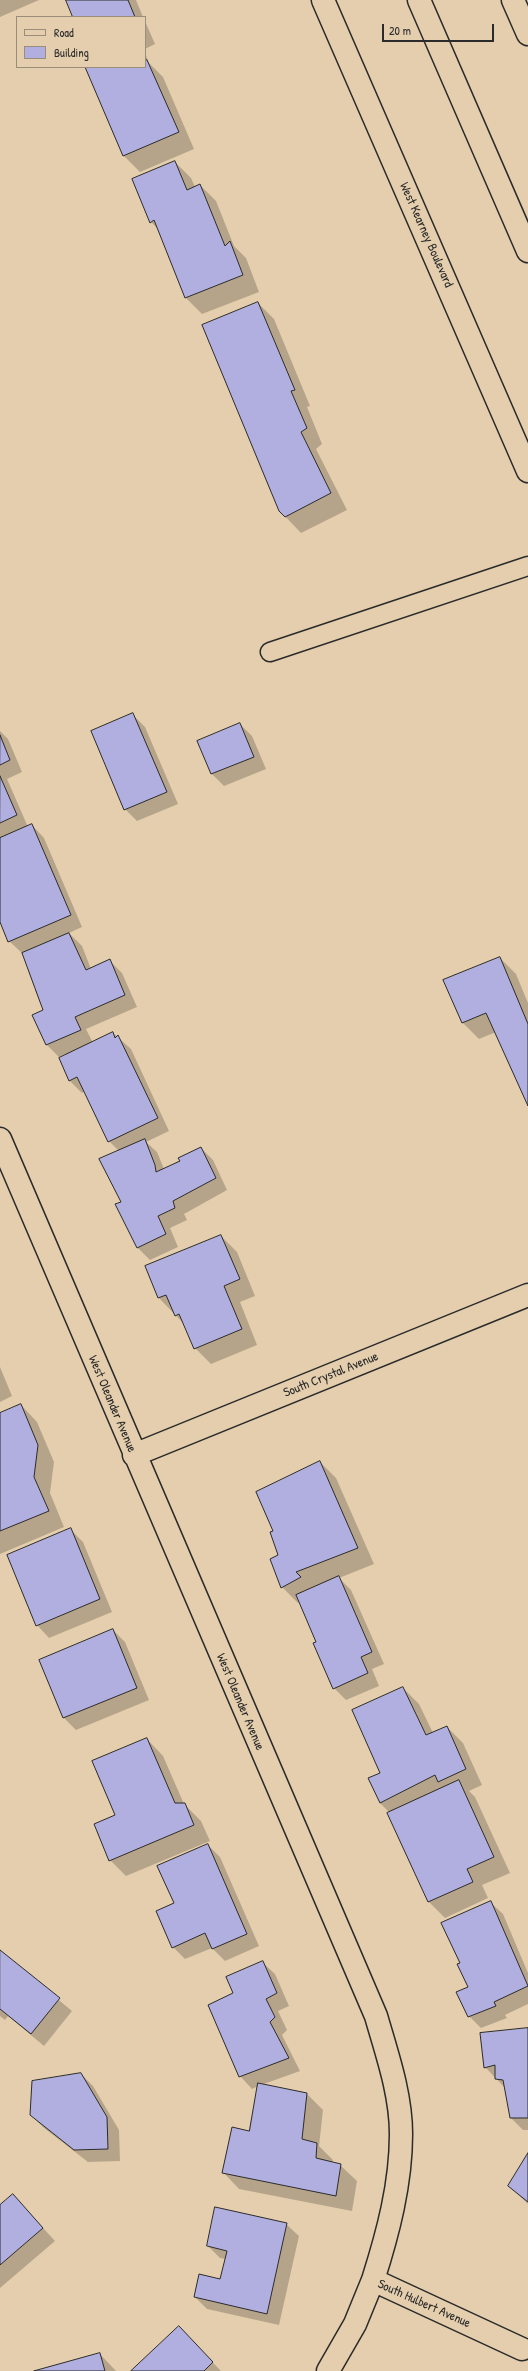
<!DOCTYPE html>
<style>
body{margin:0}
#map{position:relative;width:528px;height:2371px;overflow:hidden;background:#e4cead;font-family:"Patrick Hand",sans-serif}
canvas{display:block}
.legend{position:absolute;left:16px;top:16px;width:130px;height:52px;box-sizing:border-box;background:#e4cead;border:1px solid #9a8d79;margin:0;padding:5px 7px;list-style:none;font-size:12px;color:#2b2b2b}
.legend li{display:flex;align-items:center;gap:8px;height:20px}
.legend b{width:20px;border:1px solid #9a8d79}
.scale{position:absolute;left:382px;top:24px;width:112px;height:18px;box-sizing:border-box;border:2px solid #2b2b2b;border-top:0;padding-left:5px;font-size:12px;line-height:14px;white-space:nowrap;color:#2b2b2b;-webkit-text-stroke:3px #e4cead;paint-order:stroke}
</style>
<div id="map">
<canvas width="528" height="2371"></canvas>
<ul class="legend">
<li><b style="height:5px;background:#e4cead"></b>Road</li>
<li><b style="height:11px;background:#b0afe0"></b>Building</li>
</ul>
<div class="scale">20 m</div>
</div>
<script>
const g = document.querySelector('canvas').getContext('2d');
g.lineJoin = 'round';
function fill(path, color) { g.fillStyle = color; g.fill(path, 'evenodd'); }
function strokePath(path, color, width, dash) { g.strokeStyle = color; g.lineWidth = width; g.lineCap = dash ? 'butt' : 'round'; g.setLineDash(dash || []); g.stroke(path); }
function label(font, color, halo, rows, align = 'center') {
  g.font = font + ' "Patrick Hand",sans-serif'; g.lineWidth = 4; g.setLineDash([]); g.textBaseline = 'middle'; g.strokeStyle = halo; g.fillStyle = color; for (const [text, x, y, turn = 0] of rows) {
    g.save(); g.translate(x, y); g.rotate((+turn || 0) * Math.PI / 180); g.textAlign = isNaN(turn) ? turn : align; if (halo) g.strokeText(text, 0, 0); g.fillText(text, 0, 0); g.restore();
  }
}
fill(new Path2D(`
 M0,0H39L0,17Z
 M67,0H136L143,17H74Z
 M145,21L155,44L145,49Z
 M145,53L149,63L163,77L194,149L140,172L124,156L86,67H145Z
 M175,162L191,178L195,187L200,185L216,201L234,246L246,258L259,292L202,314L186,298L160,231L151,222L134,179Z
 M258,303L274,319L310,406L307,407L322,444L316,449L347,510L301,533L279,510Z
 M133,715L145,727L178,804L137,821L125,809Z
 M240,724L252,736L266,769L224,786L212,774L198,742Z
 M0,731L8,739L22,772L7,779L28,827L32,825L44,838L82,927L69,933L82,946L91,969L110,961L122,973L137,1007L86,1029L93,1043L113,1033L131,1049L169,1131L146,1142L157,1152L164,1169L201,1148L213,1160L227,1190L184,1214L187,1220L170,1228L178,1247L150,1260L138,1248L117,1205L122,1202L119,1151L109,1141L85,1091L82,1093L70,1081L60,1058L65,1056V1054L59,1057L46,1044L44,1011L35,990L38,989L22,953L9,941L0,921Z
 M500,958L516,974L528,1003V1103L496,1032L479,1039L463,1023L444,980Z
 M221,1236L237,1252L255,1296L240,1302L257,1345L211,1364L195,1348L185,1325L158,1297Z
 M0,1367L12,1396L0,1402Z
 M21,1405L37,1422L54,1462L50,1493L64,1527L0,1554V1414Z
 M320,1462L336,1478L374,1564L339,1578L351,1590L384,1664L372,1669L379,1686L346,1700L334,1688L318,1642L300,1602L298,1603L282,1587L279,1555L274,1531Z
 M71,1530L83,1542L112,1612L49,1638L37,1625Z
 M113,1630L125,1642L149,1700L76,1730L64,1718L40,1660Z
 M403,1688L419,1704L433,1733L447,1727L463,1743L482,1785L469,1791L475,1797L510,1873L482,1885L488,1898L445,1918L428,1901L390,1813L380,1803L381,1773Z
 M147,1739L163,1756L184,1804L201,1821L210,1841L126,1876L110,1860L116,1816Z
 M208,1845L220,1857L259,1946L225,1961L212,1948L185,1959L173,1947L175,1904Z
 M490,1902L503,1914L528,1973V2004L505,2015L507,2018L481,2028L469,2016V1988L462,1963Z
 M0,1951L72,2011L44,2046L8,2016L5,2020L0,2016Z
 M262,1962L275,1974L289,2006L278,2011L287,2030L282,2035L300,2071L261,2085L307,2094L323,2110L319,2146L333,2160L332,2163L340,2165L357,2181L352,2211L239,2189L223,2172L250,2132L258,2086L252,2089L240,2076L234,1994Z
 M528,2029V2130H523L511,2118L506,2089L485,2067Z
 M81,2074L93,2086L119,2130L120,2161L88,2162L44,2128L31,2115Z
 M528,2155V2204L509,2186Z
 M13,2195L55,2241L0,2288V2207Z
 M286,2224L299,2236L279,2325L207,2309L195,2297L221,2280L226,2259L220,2258L208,2246Z
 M191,2340L221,2371H132Z
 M100,2354L116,2371H38Z`), '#0003');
const building = new Path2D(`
 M66,0H128L135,17H73Z
 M147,60L179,132L123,156L85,67H145V61Z
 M175,161L187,190L200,184L225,246L230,241L243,275L185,298L154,220L150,223L132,179Z
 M258,302L295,390L291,391L307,428L301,432L331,493L285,517L279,511L202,325Z
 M133,713L167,792L124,810L91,731Z
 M240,723L254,757L211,774L197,741Z
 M0,735L10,760L0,765Z
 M0,776L17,815L0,823Z
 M32,824L71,915L8,942L0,922V838Z
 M69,933L86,970L110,959L125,995L75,1017L81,1030L46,1045L32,1015L43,1010L22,953Z
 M500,957L528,1024V1106L486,1013L462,1023L443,980Z
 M113,1032L115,1038L118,1035L158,1118L108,1142L77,1077L69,1081L59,1058Z
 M145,1139L155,1165L156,1172L180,1161L178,1158L201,1147L216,1178L173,1201L175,1208L158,1216L166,1234L137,1248L115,1204L121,1202L99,1159Z
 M221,1235L240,1279L224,1286L242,1329L194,1349L179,1314L175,1316L166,1295L158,1298L145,1266Z
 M21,1404L38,1445L34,1477L49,1511L0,1531V1413Z
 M320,1461L358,1548L296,1572L301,1577L281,1588L270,1559L278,1555L270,1532L273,1531L256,1492Z
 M71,1528L100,1599L36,1626L7,1555Z
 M339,1576L372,1652L361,1657L368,1673L333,1689L313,1643L316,1642L296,1595Z
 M113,1629L137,1688L63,1718L39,1660Z
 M403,1687L426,1735L447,1726L466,1769L438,1782L435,1775L380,1803L368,1778L380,1773L352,1710Z
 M147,1738L175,1803H185L194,1825L109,1861L94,1824L115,1815L92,1761Z
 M459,1780L494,1857L467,1869L473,1882L428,1902L387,1813Z
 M208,1844L247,1934L212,1949L205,1933L172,1948L156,1911L174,1903L157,1866Z
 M491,1901L528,1986L494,2002L496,2006L468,2017L456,1992L468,1987L457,1964L460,1963L441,1923Z
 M0,1950L60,1998L31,2034L0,2009Z
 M263,1961L277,1993L266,1999L275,2017L270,2022L289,2058L239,2077L208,2005L233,1993L226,1977Z
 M528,2028V2118H510L503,2080L495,2079V2065L484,2068L480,2033Z
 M81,2073L107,2117L108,2149L74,2150L30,2115L32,2081Z
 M258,2083L307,2093L302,2139L317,2143L316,2158L341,2164L336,2196L222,2173L232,2127L249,2131Z
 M528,2153V2202L508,2186Z
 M13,2194L43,2228L0,2265V2205Z
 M215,2207L287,2223L267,2314L194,2297L199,2274L220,2279L227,2251L207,2246Z
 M179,2326L213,2362L204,2371H131Z
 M100,2353L105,2371H34Z`);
fill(building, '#b0afe0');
strokePath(building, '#2b2b2b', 1);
const lane = new Path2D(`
 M270,652L528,566`);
const street = new Path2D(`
 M323,0L528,471
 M513,0L528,34
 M0,1139L376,2016C387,2054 401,2094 401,2134C401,2184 388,2233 373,2280
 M134,1455L528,1295
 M328,2371L355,2324L373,2280L522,2349`);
const secondary = new Path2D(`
 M419,0L528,251`);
strokePath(lane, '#2b2b2b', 21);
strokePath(street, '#2b2b2b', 25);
strokePath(secondary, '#2b2b2b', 25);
strokePath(lane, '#e4cead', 18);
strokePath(street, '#e4cead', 22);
strokePath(secondary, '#e4cead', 22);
label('13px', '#2b2b2b', '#e4cead', [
 ["West Kearney Boulevard",426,235,66],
 ["South Crystal Avenue",331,1375,-22],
 ["West Oleander Avenue",112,1404,67],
 ["West Oleander Avenue",240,1702,67],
 ["South Hulbert Avenue",424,2304,24]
]);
</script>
